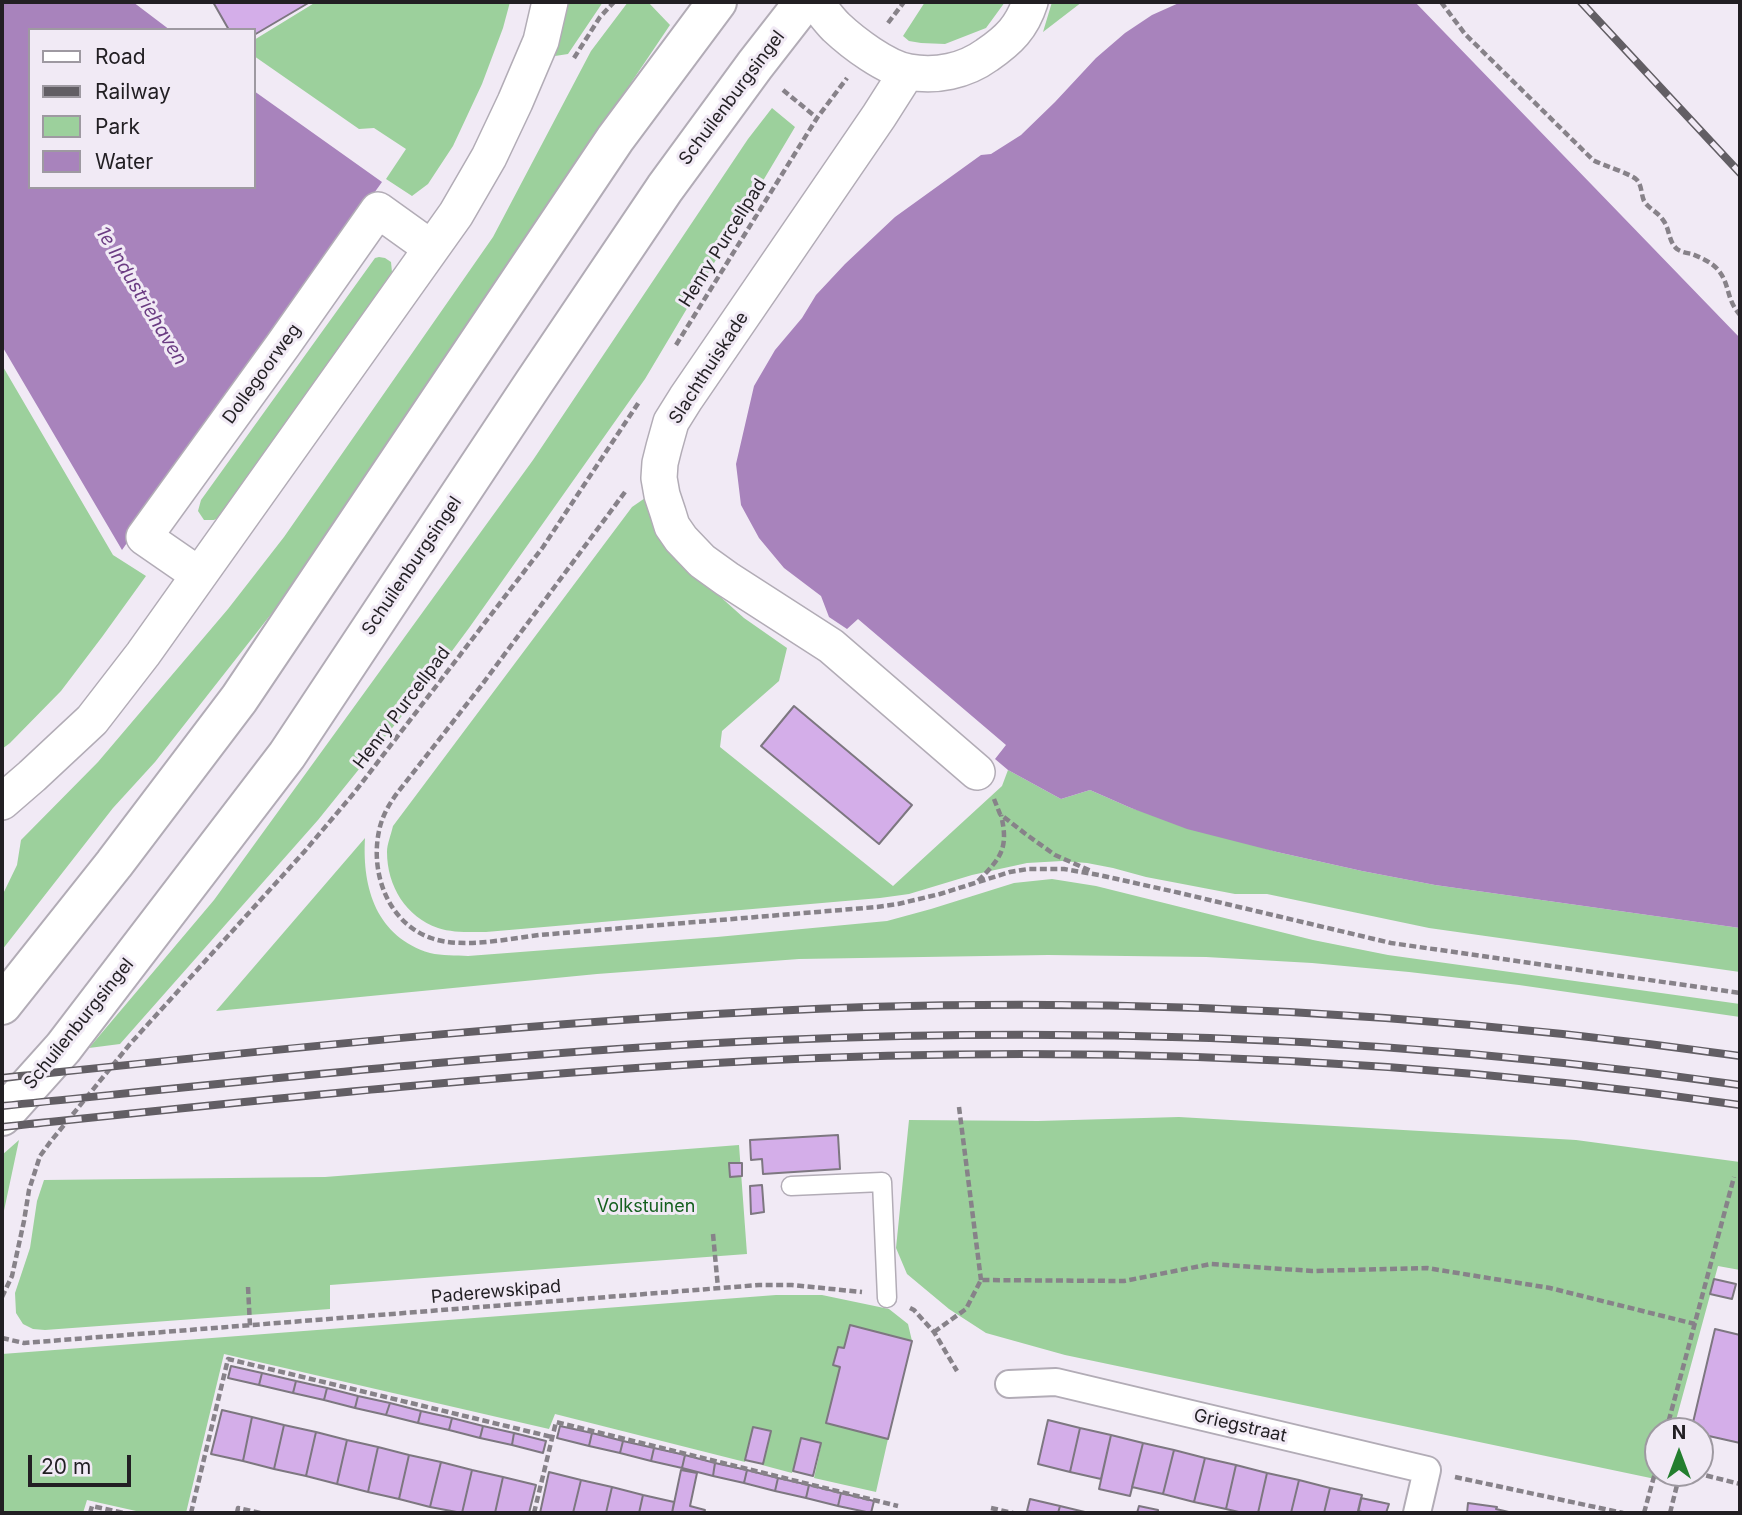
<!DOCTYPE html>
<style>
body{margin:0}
#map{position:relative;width:1742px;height:1515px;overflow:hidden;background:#f1eaf5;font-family:Inter,sans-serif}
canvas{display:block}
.frame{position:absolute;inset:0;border:4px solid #221f23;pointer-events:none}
.legend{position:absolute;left:28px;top:28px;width:228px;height:161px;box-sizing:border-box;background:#f1eaf5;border:2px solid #9e99a1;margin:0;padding:9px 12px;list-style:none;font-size:21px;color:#221f23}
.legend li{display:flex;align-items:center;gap:14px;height:35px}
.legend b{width:35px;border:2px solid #9e99a1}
.north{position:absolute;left:1644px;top:1417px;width:70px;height:70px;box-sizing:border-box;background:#f1eaf5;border:2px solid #9e99a1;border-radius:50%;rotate:0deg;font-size:19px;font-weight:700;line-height:28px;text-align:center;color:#221f23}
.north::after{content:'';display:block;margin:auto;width:24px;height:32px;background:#237e2e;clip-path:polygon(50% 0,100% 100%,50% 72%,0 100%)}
.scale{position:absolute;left:28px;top:1455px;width:103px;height:32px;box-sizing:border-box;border:4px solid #221f23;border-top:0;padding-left:9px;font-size:21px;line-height:24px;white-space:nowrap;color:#221f23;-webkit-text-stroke:5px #f1eaf5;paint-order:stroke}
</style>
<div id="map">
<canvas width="1742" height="1515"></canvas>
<div class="frame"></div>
<ul class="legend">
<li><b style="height:9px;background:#fff"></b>Road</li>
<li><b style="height:9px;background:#625e64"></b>Railway</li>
<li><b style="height:19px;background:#9cd09c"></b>Park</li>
<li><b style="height:19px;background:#a883bc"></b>Water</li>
</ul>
<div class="north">N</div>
<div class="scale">20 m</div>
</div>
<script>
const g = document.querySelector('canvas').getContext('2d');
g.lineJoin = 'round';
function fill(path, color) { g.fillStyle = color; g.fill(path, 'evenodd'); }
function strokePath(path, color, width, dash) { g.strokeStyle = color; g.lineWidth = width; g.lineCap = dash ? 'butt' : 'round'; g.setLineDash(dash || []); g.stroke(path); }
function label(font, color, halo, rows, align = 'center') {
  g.font = font + ' Inter,sans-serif'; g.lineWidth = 6; g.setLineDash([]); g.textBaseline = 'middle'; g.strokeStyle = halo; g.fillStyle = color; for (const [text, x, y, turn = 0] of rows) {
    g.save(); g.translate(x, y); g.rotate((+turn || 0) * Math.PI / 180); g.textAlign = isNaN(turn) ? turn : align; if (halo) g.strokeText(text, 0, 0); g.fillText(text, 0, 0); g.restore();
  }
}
fill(new Path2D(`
 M316,2H510L503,28L482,84L453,146L428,184L412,196L386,179L406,149L374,128L359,129L254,56V40Z
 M569,2H603L568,54L555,56Z
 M628,2H648L670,25L283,599L155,762L113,808L2,950V896L17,865L21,840L98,762L228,609L284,537L493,237L591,51Z
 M925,2H1005L986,28L945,44L921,43L909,41L903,36Z
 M1052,2H1082L1043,32Z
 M772,108L795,127L645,379L469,628L426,686L318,820L120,1044L89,1048L214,900L533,460L748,139Z
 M379,257L385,258L391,262L392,272L222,516L214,520H204L198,511L201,500L375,258Z
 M2,365L113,555L146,576L102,637L61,691L10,743L2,749Z
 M648,496L676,557L744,618L787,648L779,681L722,731L720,747L893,886L1002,786L1008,770L1061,799L1090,790L1131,808L1277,852L1362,871L1435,885L1740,928V972L1429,928L1267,894H1235L1146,877L1113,868L1087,863L1062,861L1027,863L972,875L909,894L880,898L486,932C471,932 453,933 438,928C406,917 387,886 387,852C387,844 391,835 393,826L632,507Z
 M365,838C362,889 377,937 430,953C442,956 456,955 468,956L717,937L887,921L931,909L1014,883L1052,879L1096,886L1313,940L1388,955L1740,1004V1017L1519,985L1409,972L1312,963L1206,957L1048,955L799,959L597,974L216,1011Z
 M1179,1117L1576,1140L1740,1162V1270L1718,1266L1673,1431H1658V1473H1662L1660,1480L1065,1355L986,1333L949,1309L907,1274L896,1248L909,1120L1038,1121Z
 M19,1140L2,1220V1222V1155Z
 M739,1145L747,1254L330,1285V1309L45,1330L33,1329L23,1324L16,1313L15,1293L30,1248L37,1201L44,1180L325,1177Z
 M776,1295H822L889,1309L908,1324L912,1341L850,1325L844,1348H837L833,1365L840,1367L826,1423L888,1439L876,1492L814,1478L821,1446L801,1441L792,1473L762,1465L770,1433L753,1430L745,1462L555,1414L549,1429L224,1354L186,1513H145L87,1500L83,1513H2V1354Z`), '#9cd09c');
fill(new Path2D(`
 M2,2H133L170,30H30V187H254V91L382,182L275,331L122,550L2,346Z
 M1181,2H1415L1740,338V928L1435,885L1362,871L1277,852L1187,829L1131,808L1090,790L1061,799L1008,770L995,759L1006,745L858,619L847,629L829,617L821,596L784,568L759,538L741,505L736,464L754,386L775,350L802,318L816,295L845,264L895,217L981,155L991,154L1021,135L1055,102L1096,58L1125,33L1152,15Z`), '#a883bc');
const building = new Path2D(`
 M213,2H310L254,35V30H229Z
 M794,706L912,805L879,844L761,746Z
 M838,1135L840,1169L763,1174L762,1159L751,1160L750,1140Z
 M729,1163H742V1176L730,1177Z
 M762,1185L764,1212L751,1214L750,1186Z
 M1714,1279L1736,1284L1732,1299L1710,1294Z
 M850,1325L912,1341L888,1439L826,1423L840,1367L833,1365L838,1347L844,1348Z
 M1715,1329L1740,1335V1443L1700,1434V1431H1691Z
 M231,1366L262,1373L259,1385L228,1378Z
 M262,1373L296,1381L293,1393L259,1385Z
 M296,1381L327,1388L324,1400L293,1393Z
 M327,1388L358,1396L355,1408L324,1400Z
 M358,1396L390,1403L386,1415L355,1408Z
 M390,1403L421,1411L418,1423L386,1415Z
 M222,1410L252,1417L243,1461L211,1454Z
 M421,1411L452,1418L449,1430L418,1423Z
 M252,1417L284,1425L274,1469L243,1461Z
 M452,1418L483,1426L480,1438L449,1430Z
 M1048,1420L1080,1428L1070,1472L1038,1464Z
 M284,1425L316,1432L306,1476L274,1469Z
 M483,1426L514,1433L512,1445L480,1438Z
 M560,1426L592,1433L589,1446L557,1438Z
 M753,1427L771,1431L763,1464L745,1460Z
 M1080,1428L1111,1435L1101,1479L1070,1472Z
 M316,1432L347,1440L337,1484L306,1476Z
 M514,1433L546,1441L543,1453L512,1445Z
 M592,1433L623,1441L620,1453L589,1446Z
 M1111,1435L1143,1443L1130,1496L1099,1489Z
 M801,1438L821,1443L813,1476L793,1471Z
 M347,1440L378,1447L368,1492L337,1484Z
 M623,1441L654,1448L651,1461L620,1453Z
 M1143,1443L1174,1450L1163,1494L1132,1487Z
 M378,1447L409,1455L399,1499L368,1492Z
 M654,1448L685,1455L682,1468L651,1461Z
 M1174,1450L1205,1458L1194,1502L1163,1494Z
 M409,1455L441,1462L430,1507L399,1499Z
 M685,1455L715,1463L713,1476L682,1468Z
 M1205,1458L1236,1465L1226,1509L1194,1502Z
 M441,1462L472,1470L462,1513L430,1507Z
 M715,1463L747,1470L744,1483L713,1476Z
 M1236,1465L1267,1473L1258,1513H1243L1226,1509Z
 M472,1470L503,1477L495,1513H462Z
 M681,1470L697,1473L690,1506L705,1510L704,1513H672Z
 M747,1470L778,1478L775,1491L744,1483Z
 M549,1472L581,1480L573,1513H540Z
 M1267,1473L1299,1480L1291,1513H1258Z
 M503,1477L536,1485L529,1513H495Z
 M778,1478L809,1485L806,1498L775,1491Z
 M581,1480L612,1487L606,1513H573Z
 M1299,1480L1330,1488L1324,1513H1291Z
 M809,1485L841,1493L838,1506L806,1498Z
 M612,1487L643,1495L639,1513H606Z
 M1330,1488L1362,1495L1358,1513H1324Z
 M841,1493L874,1501L871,1513L838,1506Z
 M643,1495L674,1502L672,1513H639Z
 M1361,1498L1389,1504L1386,1513H1366L1358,1511Z
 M1030,1499L1060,1506L1058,1513H1034L1027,1511Z
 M1468,1503L1497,1507L1496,1509L1513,1513H1467Z
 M1060,1506L1089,1513H1058Z
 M1139,1506L1158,1510V1513H1137Z`);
fill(building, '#d4aee9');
strokePath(building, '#7d7780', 2);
const service = new Path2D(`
 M791,1186L882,1182L887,1298`);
const pedestrian = new Path2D(`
 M1009,1384L1056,1382L1427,1470L1417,1513`);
const minor = new Path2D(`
 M815,2C822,10 828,19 836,27C853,43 886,68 909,72C936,77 965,71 987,55C1009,40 1022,27 1030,2
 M907,72L879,116L686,398L671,422L664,447L660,463L659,478L662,495L668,513L672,526L681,539L702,561L727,579L831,646L977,772
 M199,575L144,537L283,345L378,210L431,248
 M2,802L32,776L92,720L143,654L456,214L489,157L515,102L541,41L550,2`);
const primary = new Path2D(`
 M2,1005L114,864L239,699L615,139L717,2
 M2,1116L63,1048L287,755L533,384L665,188L755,65L804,2`);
strokePath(service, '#b2acb6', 21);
strokePath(pedestrian, '#b2acb6', 30);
strokePath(minor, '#b2acb6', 38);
strokePath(primary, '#b2acb6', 42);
strokePath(new Path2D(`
 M1441,2L1465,34L1593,160C1604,166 1630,173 1637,180C1642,186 1641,194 1644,201C1649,209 1658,212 1663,220C1670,229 1668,241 1677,249C1681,252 1687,253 1692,254C1702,258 1713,263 1719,271C1730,285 1726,299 1740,315
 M888,23L904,2
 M574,58L600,17L614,2
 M783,90L817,118
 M676,345L817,118L847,78
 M625,492L481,686L398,792C389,804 382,816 379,831C370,873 388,923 431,938C462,949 507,939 539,935L877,907L898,904L940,894L1010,872L1028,869H1064L1099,875L1180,893L1391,943L1740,993
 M994,799L1000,814L1027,835L1055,855L1091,871
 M978,881C1001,858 1009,848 1001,815
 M959,1107L981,1280
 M713,1234L718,1288
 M248,1287L250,1326
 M2,1297L12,1276L24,1221L29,1190L40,1156L51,1141L130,1044L304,852L354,793L543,547L639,402
 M910,1308L914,1310L934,1332L957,1371
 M934,1332L966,1309L981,1280L1124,1281L1211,1264L1312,1271L1427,1268L1550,1288L1695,1324
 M2,1338L24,1343L759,1285H792L862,1292
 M1666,1431L1734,1177
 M1696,1473L1740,1484
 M1455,1477L1623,1513
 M991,1508L1013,1513
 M90,1513L92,1506L124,1513
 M191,1513L228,1359L552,1437
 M237,1513L238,1508L260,1513
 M534,1513L556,1422L898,1506
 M1644,1513L1658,1462
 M1670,1513L1680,1473`), '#878289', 4.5, [7, 3.5]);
strokePath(service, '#fff', 18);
strokePath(pedestrian, '#fff', 26);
strokePath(minor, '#fff', 35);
strokePath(primary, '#fff', 38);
const rail = new Path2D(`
 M1581,2L1740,173
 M2,1078C290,1048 577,1017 866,1007C1158,998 1451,1015 1740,1056
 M2,1106C260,1080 519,1051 779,1040C1100,1026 1422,1039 1740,1085
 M2,1127C252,1101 502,1074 752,1061C1081,1044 1414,1058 1740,1105`);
strokePath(rail, '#625e64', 8);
strokePath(rail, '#f1eaf5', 5, [16]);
label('18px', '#221f23', '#f1eaf5', [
 ["Schuilenburgsingel",732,98,-53],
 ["Henry Purcellpad",723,243,-58],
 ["Slachthuiskade",709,368,-57],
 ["Dollegoorweg",262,374,-54],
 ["Schuilenburgsingel",412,566,-56],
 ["Henry Purcellpad",402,708,-53],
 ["Schuilenburgsingel",79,1024,-51],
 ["Paderewskipad",496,1292,-5],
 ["Griegstraat",1240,1426,13]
]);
label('18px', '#145f1e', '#f1eaf5', [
 ["Volkstuinen",646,1207]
]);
label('italic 19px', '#6b3c83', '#f1eaf5', [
 ["1e Industriehaven",141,296,59]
]);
</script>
